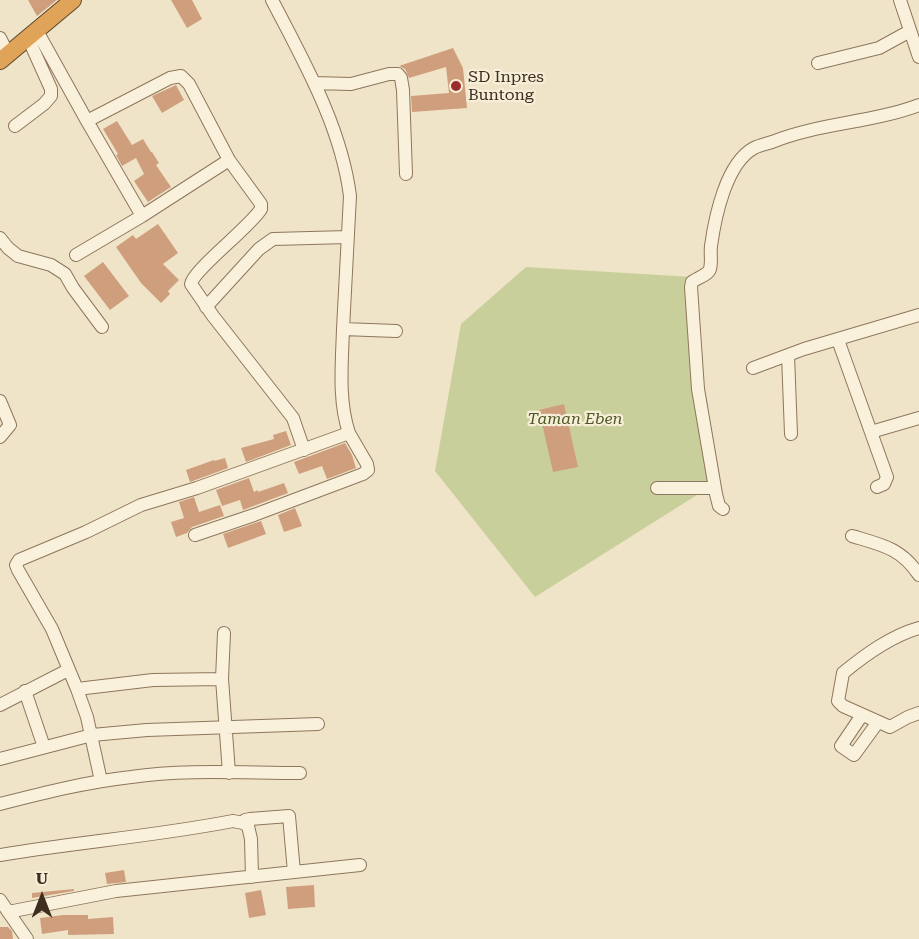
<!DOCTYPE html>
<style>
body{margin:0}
#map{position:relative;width:919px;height:939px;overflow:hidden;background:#f0e4c8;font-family:"Roboto Serif",serif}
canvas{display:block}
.north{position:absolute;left:12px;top:867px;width:60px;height:60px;-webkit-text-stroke:4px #f7eed8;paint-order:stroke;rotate:0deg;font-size:16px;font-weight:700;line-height:24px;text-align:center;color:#3d2e20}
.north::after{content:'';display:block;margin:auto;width:21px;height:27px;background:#3d2e20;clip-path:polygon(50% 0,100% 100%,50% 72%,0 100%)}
</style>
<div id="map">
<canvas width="919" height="939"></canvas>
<div class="north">U</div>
</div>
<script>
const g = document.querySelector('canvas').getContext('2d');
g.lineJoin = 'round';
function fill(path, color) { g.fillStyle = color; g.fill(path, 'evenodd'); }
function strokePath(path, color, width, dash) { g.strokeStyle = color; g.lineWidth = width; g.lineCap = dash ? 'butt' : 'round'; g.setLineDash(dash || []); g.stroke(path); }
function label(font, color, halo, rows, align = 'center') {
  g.font = font + ' "Roboto Serif",serif'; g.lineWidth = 4.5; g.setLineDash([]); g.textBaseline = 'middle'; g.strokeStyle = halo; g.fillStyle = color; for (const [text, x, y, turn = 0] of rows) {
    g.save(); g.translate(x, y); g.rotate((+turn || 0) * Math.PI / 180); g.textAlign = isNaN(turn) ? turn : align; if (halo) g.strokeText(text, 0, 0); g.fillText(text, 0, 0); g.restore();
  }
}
fill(new Path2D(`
 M526,267L693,277L697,359L716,483L535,597L435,471L461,324Z`), '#c9cf9b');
fill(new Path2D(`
 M28,0H57L37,16Z
 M171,0H192L202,19L187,28Z
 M453,48L463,68L467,108L412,112L411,96L449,93L446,67L409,78L405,69L399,66Z
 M176,85L184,100L162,113L152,96Z
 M117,121L132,145L143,139L151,152H152L159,163L156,165L171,187L148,202L134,181L144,174L136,158L122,166L116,155L118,154L103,129Z
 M158,224L178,253L163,264L179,280L168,291L170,294L161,303L141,283L116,247L133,235L136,239Z
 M103,262L129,296L110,310L84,276Z
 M564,404L578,467L553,472L539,410Z
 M286,431L291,445L246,462L241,448L274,439L273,435Z
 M345,443L352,455L356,468L327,479L322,466L299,474L294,462Z
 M225,458L228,468L190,482L186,470L214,460V461Z
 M249,478L254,492L258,490V492L284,483L288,493L243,510L240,500L222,506L216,490Z
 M194,497L199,512L220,505L224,516L192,527L187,533L176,537L171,522L184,518L179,502Z
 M295,508L302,526L284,532L278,515Z
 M261,521L266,534L228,548L223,534Z
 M124,870L126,882L107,884L105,873Z
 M314,885L315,907L288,909L286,887Z
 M74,889V891L32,898V893Z
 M261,890L266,915L249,918L245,893Z
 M63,915H88V919L113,917L114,934L68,935V930L42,934L40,918Z
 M0,927H8L12,931L13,939H0Z`), '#cf9f7d');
const minor = new Path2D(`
 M272,0C304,62 341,126 350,196L343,329L396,331
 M900,0L919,57
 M37,31L87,121L170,78L181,76L189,84L229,160L142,216L76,255
 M0,38L8,54
 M818,63L879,48L910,31
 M314,83L351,84L389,74H398L401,78L403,90L406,174
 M87,121L142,216
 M15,126L44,104L51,96V89L28,38
 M229,160L261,204V209C250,227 193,270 191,284L213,316L293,418L304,450
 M0,238L8,248L18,256L51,265L65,274L73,288L102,327
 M206,307L259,249L273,239L348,237
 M838,340L887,477L884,484L877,487
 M788,355L791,434
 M753,368L804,349L919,315
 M0,401L10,425L0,437
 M871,432L919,418
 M657,488H715
 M723,509L719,506L716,494L698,389L691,287L692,282C697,278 708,275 710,269C712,262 710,253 711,246C715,217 726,163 754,148C760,145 766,144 772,142C819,123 871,123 919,105
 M195,535L254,515L363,474L368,470L367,464L349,433
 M852,536C882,545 901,548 919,575
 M919,628C891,636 866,654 843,673L838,701L843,706L890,727L908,717L919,713
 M222,679L224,633
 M77,689L153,680L222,679L229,773
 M25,691L44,747
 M0,705L68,670
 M862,715L841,746L854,755L878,722
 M0,759L92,735L147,730L318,724
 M101,781L87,717L77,689L52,629L18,570L16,565L19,560L86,532L141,505L197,488L349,433C338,400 342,363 343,329
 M0,804C43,793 86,782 131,777C186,769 244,773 300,773
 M243,823L245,820L250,819L289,816L294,872
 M0,855C78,842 156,836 233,821L243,823L248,826L251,839L252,877
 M0,900L27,939
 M8,912L116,891L360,865`);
const highway = new Path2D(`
 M0,61L73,0`);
strokePath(minor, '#8d765c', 14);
strokePath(highway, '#5b4430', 18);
strokePath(minor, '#faf1dc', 12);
strokePath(highway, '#e0a458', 16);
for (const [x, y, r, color] of [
 [456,86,6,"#9e2a2b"]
]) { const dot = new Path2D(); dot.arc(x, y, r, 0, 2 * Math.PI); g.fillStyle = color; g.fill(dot); strokePath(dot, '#f7eed8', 2); }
label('16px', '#3d2e20', '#f7eed8', [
 ["SD Inpres",468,77],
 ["Buntong",468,95]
], 'left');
label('italic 16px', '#4d5a26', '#f7eed8', [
 ["Taman Eben",575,419]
]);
</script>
